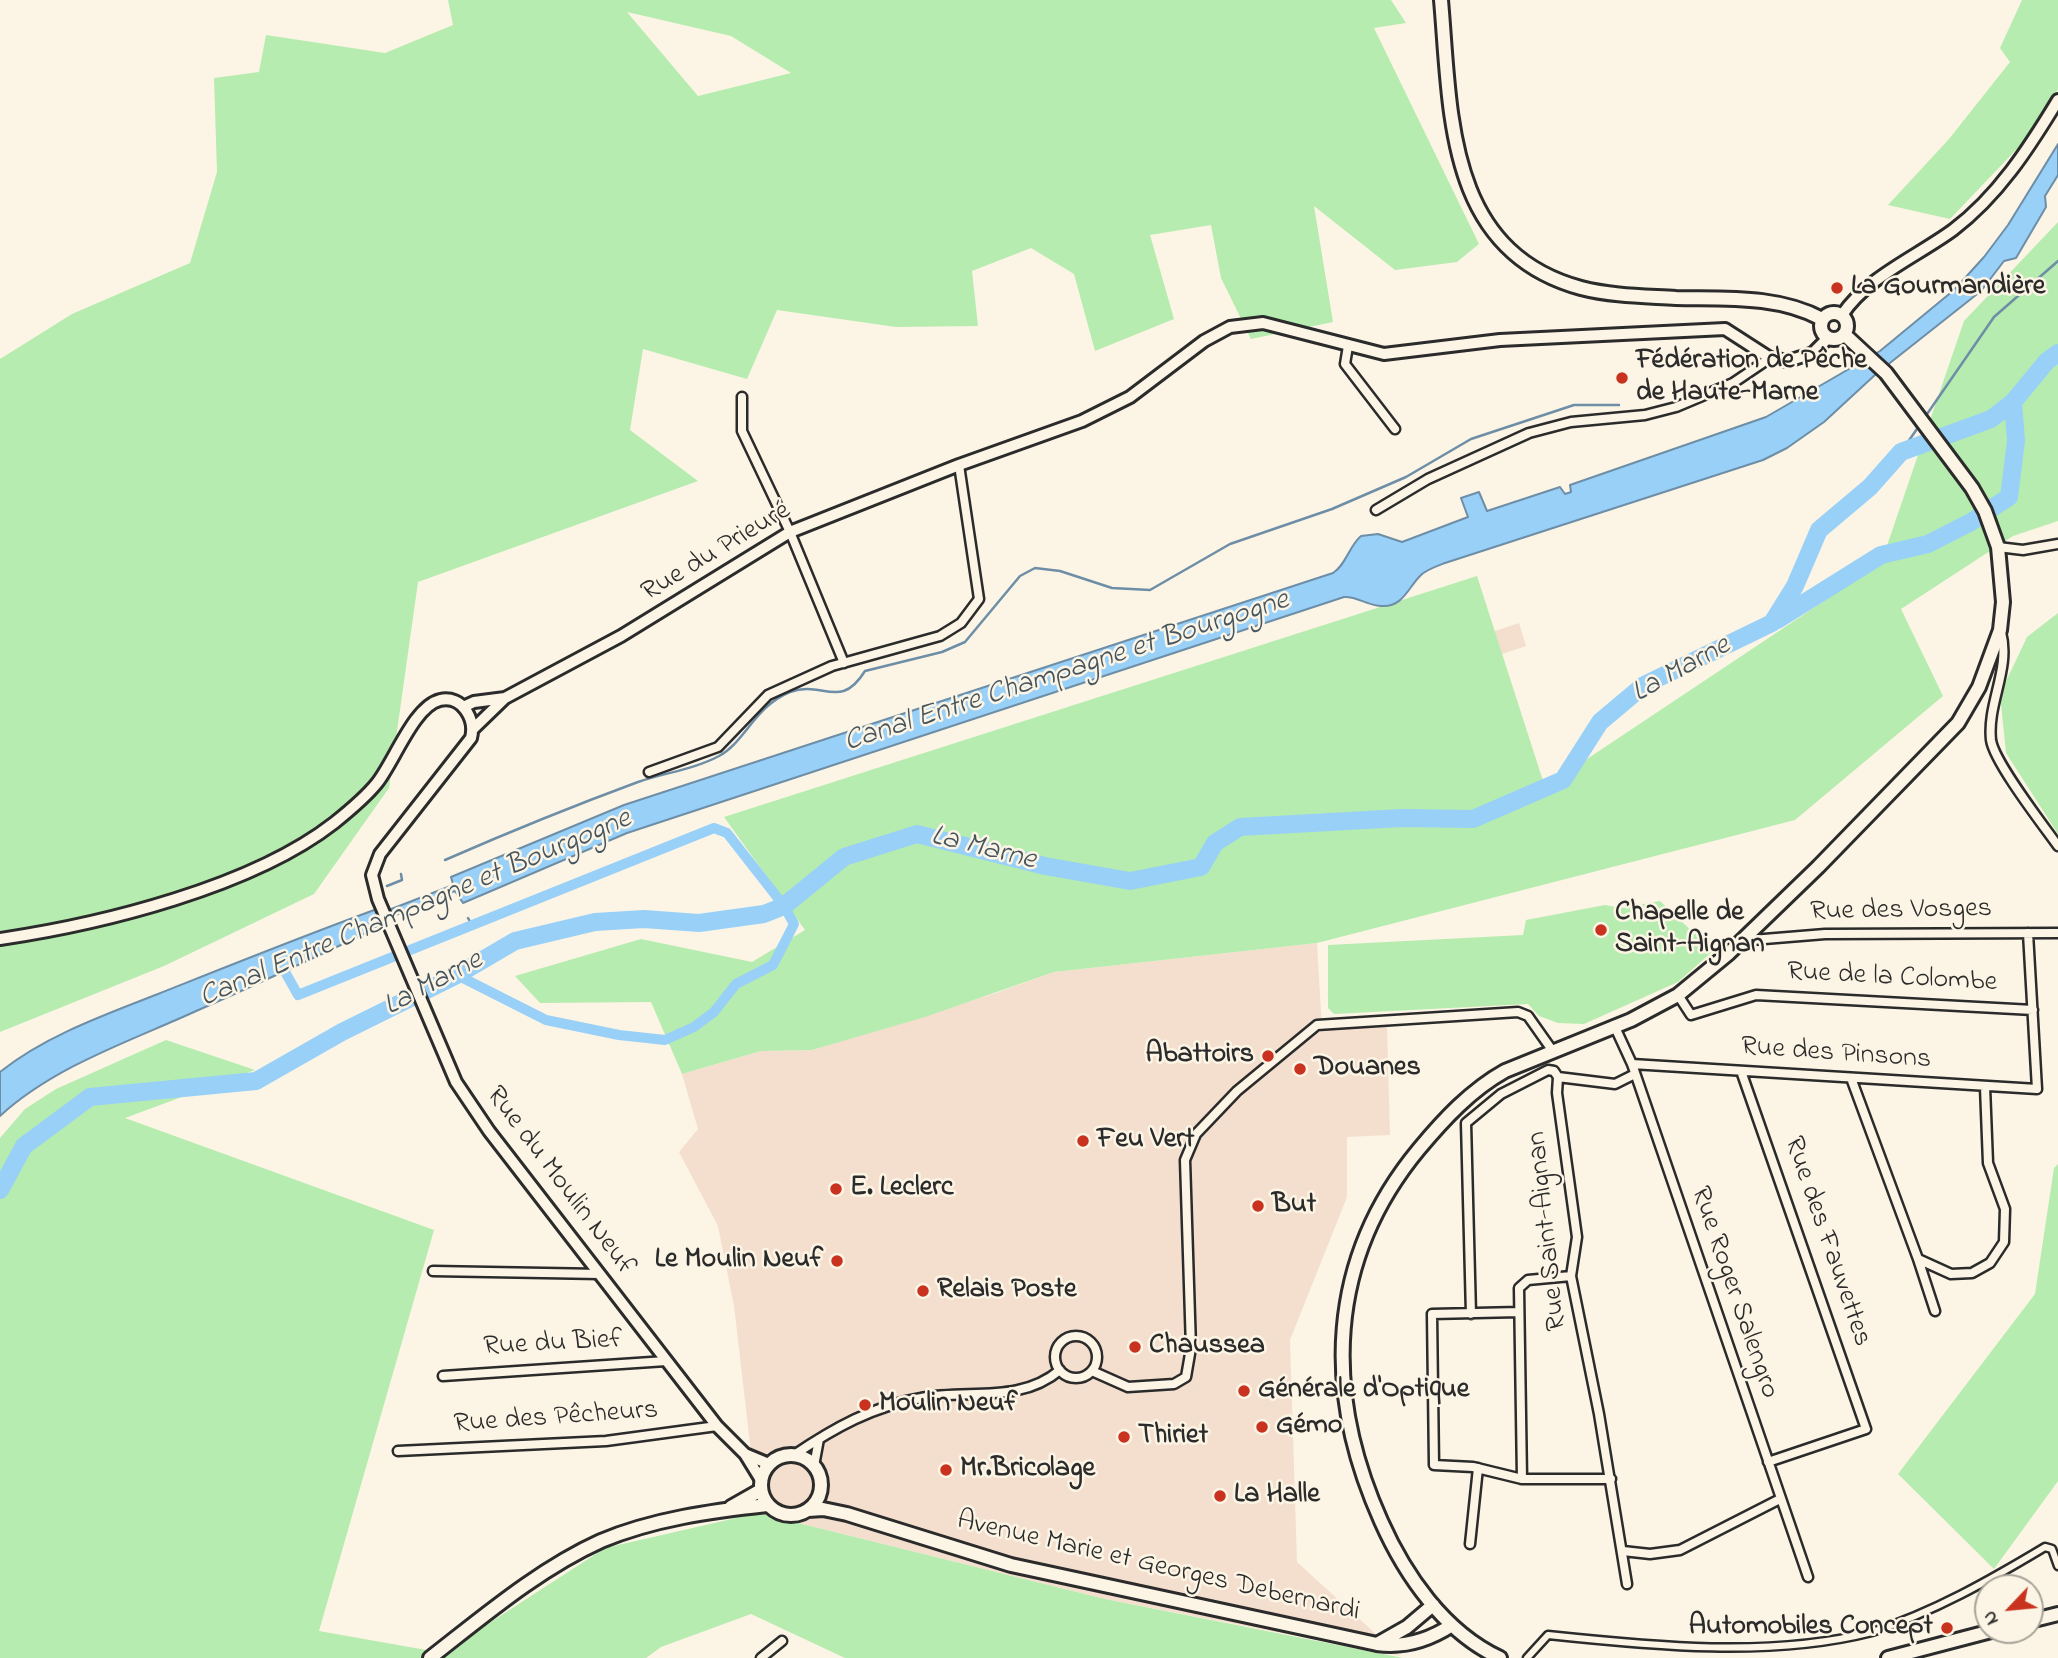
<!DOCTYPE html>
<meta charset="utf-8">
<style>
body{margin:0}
#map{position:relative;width:2058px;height:1658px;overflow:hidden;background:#fcf5e5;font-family:"Indie Flower",sans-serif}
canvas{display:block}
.north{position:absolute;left:1974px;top:1574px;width:70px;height:70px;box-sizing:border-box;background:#fcf5e5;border:2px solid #a8a49b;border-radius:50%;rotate:244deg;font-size:19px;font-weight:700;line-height:28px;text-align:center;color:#2b2b2b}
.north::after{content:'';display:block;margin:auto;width:24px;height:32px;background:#c8321e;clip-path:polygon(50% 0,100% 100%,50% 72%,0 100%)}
</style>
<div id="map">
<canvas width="2058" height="1658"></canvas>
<div class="north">N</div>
</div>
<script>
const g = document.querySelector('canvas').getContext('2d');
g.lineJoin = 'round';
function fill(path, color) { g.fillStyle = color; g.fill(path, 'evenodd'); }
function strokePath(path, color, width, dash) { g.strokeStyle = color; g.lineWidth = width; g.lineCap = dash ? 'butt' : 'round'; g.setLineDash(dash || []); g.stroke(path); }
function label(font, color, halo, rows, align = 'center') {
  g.font = font + ' "Indie Flower",sans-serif'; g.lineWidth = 5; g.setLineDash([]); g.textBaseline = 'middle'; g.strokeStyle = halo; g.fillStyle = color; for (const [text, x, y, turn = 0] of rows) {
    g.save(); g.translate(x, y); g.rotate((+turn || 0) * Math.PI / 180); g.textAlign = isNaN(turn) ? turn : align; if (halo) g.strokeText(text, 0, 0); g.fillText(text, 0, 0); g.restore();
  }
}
fill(new Path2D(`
 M1519,623L1526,646L1499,655L1492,632Z
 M1317,943L1322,1029L1387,1026L1390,1135L1347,1137V1197L1290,1340L1297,1562L1400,1656L1105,1599L758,1513L734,1306L718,1226L679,1152L698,1129L682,1074L761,1051L812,1050L996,993L1054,972Z`), '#f4dfce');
fill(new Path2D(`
 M448,0H1391L1406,23L1374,28L1479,244L1457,262L1395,270L1314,206L1333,322L1251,339L1221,278L1211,225L1150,235L1174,319L1095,351L1074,274L1031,248L972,271L978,326L896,327L777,310L747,379L643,349L630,430L698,481L418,582L389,788L314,894L164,966L0,1032V359L72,314L190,263L217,172L214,78L259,72L266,35L385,53L453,25ZM627,12L731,36L791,73L698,96Z
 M2022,0H2058V89L2034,131L1950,219L1888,205L1949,139L2010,62L2000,48Z
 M2058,222V521L2013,536L1901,609L1943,696L1795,820L1317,943L1054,972L925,1017L812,1050L761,1051L682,1074L651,1002L540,1003L515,976L641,939L752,962L805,930L724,817L1477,576L1545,787L1881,563L1964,321Z
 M2058,613V834L2006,753L2000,694L2027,637Z
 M1660,901L1695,934L1722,943L1678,982L1584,1024L1558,1023L1539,1016L1528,1004L1334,1014L1328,1008V945L1523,935L1526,920L1605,905L1621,908Z
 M166,1040L255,1070L125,1118L434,1230L319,1631L443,1653L605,1548L758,1513L1105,1599L1403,1658H845L751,1614L661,1647L646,1658H0V1138L25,1109L56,1089Z
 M2058,1164V1481L1994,1569L1898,1474L2035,1294L2054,1168Z`), '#b6ecaf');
const water = new Path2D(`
 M2058,144V175L2045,196L2046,207L2016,258L2004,261L1981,291L1876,374L1824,422L1787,448L1763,460L1445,563C1437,566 1425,570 1420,576C1408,588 1403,607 1382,606C1368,606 1357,596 1344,597L627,833L463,903L455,891L383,920L384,924C316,958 246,989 176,1020C116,1046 49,1071 0,1116V1072C45,1036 104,1015 158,994C231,965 303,936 377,909L381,913L448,887L453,884L451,877L624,805L1333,573C1346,565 1349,546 1361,536L1378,534L1402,542L1468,517L1461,498L1479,492L1487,511L1560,487L1565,494L1571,492L1570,485L1766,417L1880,351L1954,290L1984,257L2008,225Z`);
fill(water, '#99d0f8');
strokePath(water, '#6d8ea6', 2);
strokePath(new Path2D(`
 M1925,417L1994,317L2058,261
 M1901,452L1919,426
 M445,860C509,832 573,806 638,782C664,773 695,769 719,756C745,742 755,706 790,692C823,680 840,711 865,671L942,652L965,642L1020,576L1035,568L1060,571L1112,588L1150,590L1230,544L1332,509L1406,477L1471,439L1574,405H1619
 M387,886L402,880L401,874
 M468,918L473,927`), '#6d8ea6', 2.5);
strokePath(new Path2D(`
 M280,963L298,995L714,828L727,833L784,906L794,924L773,965L736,984L714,1012L694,1027L665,1040L619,1035L546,1020L457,975`), '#99d0f8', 10);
strokePath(new Path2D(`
 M1777,620L1881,555L1928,544L1971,522L2009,497L2016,441L2013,402
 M0,1190L24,1146L90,1097L256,1081L342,1032L457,975L515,941L595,922L644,919L699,923L764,914L784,906L844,857L917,834L1045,866L1130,881L1201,867L1215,843L1240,827L1402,818L1473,819L1563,780L1600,722L1644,685L1772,623L1795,586L1819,530L1870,487L1901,452L1991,419L2013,402L2047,361L2058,353`), '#99d0f8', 18);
const pedestrian = new Path2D(`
 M1527,1658L1548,1635C1652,1646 1771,1658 1872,1632C1934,1612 1990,1580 2045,1547L2052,1549L2058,1566`);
const minor = new Path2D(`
 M1348,346L1345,364L1395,429
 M742,397V431L790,532L844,663
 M1376,510L1428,479L1529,433L1571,422L1645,415L1676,407L1733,383L1770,358
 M1998,547L2023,550L2058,544
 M2001,632C2011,669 1987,703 1991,740C1994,762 2043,825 2058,846
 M649,772L718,747L768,695L832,666L940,636L961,623L979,599L959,465
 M1748,936L1752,940L1825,934L2058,933
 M1678,995L1691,1015L1756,995L2033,1010
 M1614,1025L1632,1064L1808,1577
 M1632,1064L2037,1089L2028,933
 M1741,1071L1866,1429L1768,1462
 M1851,1078L1918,1259L1951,1274L1972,1273L1990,1263L2004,1242L2005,1209L1988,1163L1985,1087
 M1918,1259L1935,1311
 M433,1271L600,1274
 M1519,1312L1432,1314L1434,1465L1473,1467L1522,1479H1611
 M1471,1314L1466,1123L1501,1094L1548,1070L1554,1071L1558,1077
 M1055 1357a21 21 0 1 1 42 0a21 21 0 1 1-42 0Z
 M1092,1371L1128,1387L1174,1384L1186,1377L1191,1348L1185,1160L1196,1134L1237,1091L1317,1025L1518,1012L1528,1016L1552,1050
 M443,1376L666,1361
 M398,1451L606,1441L717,1426
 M794,1455C834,1428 873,1406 921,1398C968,1389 1020,1404 1060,1370
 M814,1466L819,1439
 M1522,1479L1519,1288L1528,1280L1571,1276
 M1470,1544L1478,1468
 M1623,1551L1650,1554L1680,1550L1780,1499
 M1627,1584L1599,1414L1571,1276L1577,1237L1557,1093L1558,1077L1615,1084L1635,1074
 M761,1658L782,1641`);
const tertiary = new Path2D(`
 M1842,315C1867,277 1916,257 1953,230C1998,196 2029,148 2058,100
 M463,707L474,702L505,698
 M473,729L505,698L621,636L790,532L959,465L1082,421L1130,397L1204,341L1230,327L1263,323L1384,354L1500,340L1725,329L1770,358L1788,361L1813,353L1828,338
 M0,939C102,924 252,887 334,823C349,811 365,798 377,783C394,762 414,706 440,700C462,695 476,719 471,738L380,854L372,875L378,899L456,1082L489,1131L717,1426L745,1454L761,1480
 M745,1454L769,1464`);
const primary = new Path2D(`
 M1441,0C1451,112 1445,251 1581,288C1612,296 1644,296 1676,298C1725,299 1778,295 1822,319
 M1821 326a13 13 0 1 1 26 0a13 13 0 1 1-26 0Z
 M761 1485a30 30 0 1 1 60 0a30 30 0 1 1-60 0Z
 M731,1507L761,1490
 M808,1510L823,1509L847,1514L1011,1565L1377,1644C1405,1648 1429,1640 1452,1625
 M2030,1621L2058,1614
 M1377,1644L1407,1627L1433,1605
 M430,1658C484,1616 539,1569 601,1541C653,1519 712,1511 767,1505
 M1500,1658C1444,1632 1405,1575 1381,1521C1323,1392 1327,1260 1419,1149C1444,1119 1471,1090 1505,1071L1631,1020L1678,995L1729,953L1818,867L1958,723L1979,687L2000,630L2003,602L1998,547L1985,511L1972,488L1886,373L1844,334
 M1888,1658L1995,1630`);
strokePath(pedestrian, '#2b2b2b', 11);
strokePath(minor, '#2b2b2b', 13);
strokePath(tertiary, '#2b2b2b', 16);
strokePath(primary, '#2b2b2b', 18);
strokePath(pedestrian, '#fcf5e5', 6);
strokePath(minor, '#fcf5e5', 8);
strokePath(tertiary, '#fcf5e5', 10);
strokePath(primary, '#fcf5e5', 12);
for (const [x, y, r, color] of [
 [1837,288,7,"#c8321e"],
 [1622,378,7,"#c8321e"],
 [1601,930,7,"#c8321e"],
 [1268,1056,7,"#c8321e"],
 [1300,1069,7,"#c8321e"],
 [1083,1141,7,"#c8321e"],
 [836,1189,7,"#c8321e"],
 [1258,1206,7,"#c8321e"],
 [837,1261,7,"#c8321e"],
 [923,1291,7,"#c8321e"],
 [1135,1347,7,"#c8321e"],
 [1244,1391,7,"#c8321e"],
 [865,1405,7,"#c8321e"],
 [1262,1427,7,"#c8321e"],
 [1124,1437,7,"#c8321e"],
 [946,1470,7,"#c8321e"],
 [1220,1496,7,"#c8321e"],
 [1947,1628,7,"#c8321e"]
]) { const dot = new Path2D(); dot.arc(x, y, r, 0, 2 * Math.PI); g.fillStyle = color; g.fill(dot); strokePath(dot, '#fcf5e5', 2.5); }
label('bold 28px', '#2b2b2b', '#fcf5e5', [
 ["La Gourmandière",1851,288],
 ["Fédération de Pêche",1636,362],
 ["de Haute-Marne",1636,394],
 ["Chapelle de",1615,914],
 ["Saint-Aignan",1615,946],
 ["Abattoirs",1254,1056,"right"],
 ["Douanes",1314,1069],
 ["Feu Vert",1097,1141],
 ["E. Leclerc",850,1189],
 ["But",1272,1206],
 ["Le Moulin Neuf",823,1261,"right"],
 ["Relais Poste",937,1291],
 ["Chaussea",1149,1347],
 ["Générale d'Optique",1258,1391],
 ["Moulin Neuf",879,1405],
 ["Gémo",1276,1427],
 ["Thiriet",1138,1437],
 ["Mr.Bricolage",960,1470],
 ["La Halle",1234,1496],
 ["Automobiles Concept",1933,1628,"right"]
], 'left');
label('28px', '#2b2b2b', '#fcf5e5', [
 ["Rue du Prieuré",717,553,-31],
 ["Rue des Vosges",1901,912,-1],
 ["Rue de la Colombe",1892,979,3],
 ["Rue des Pinsons",1836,1055,4],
 ["Rue du Moulin Neuf",559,1182,53],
 ["Rue Saint-Aignan",1549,1231,-96],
 ["Rue des Fauvettes",1826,1242,71],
 ["Rue Roger Salengro",1733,1293,71],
 ["Rue du Bief",553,1345,-3],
 ["Rue des Pêcheurs",556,1419,-4],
 ["Avenue Marie et Georges Debernardi",1158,1568,13]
]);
label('italic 30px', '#46545e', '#fcf5e5', [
 ["La Marne",1682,671,-29],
 ["Canal Entre Champagne et Bourgogne",1067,673,-18],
 ["La Marne",983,850,14],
 ["Canal Entre Champagne et Bourgogne",416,910,-23],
 ["La Marne",434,985,-28]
]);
</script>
